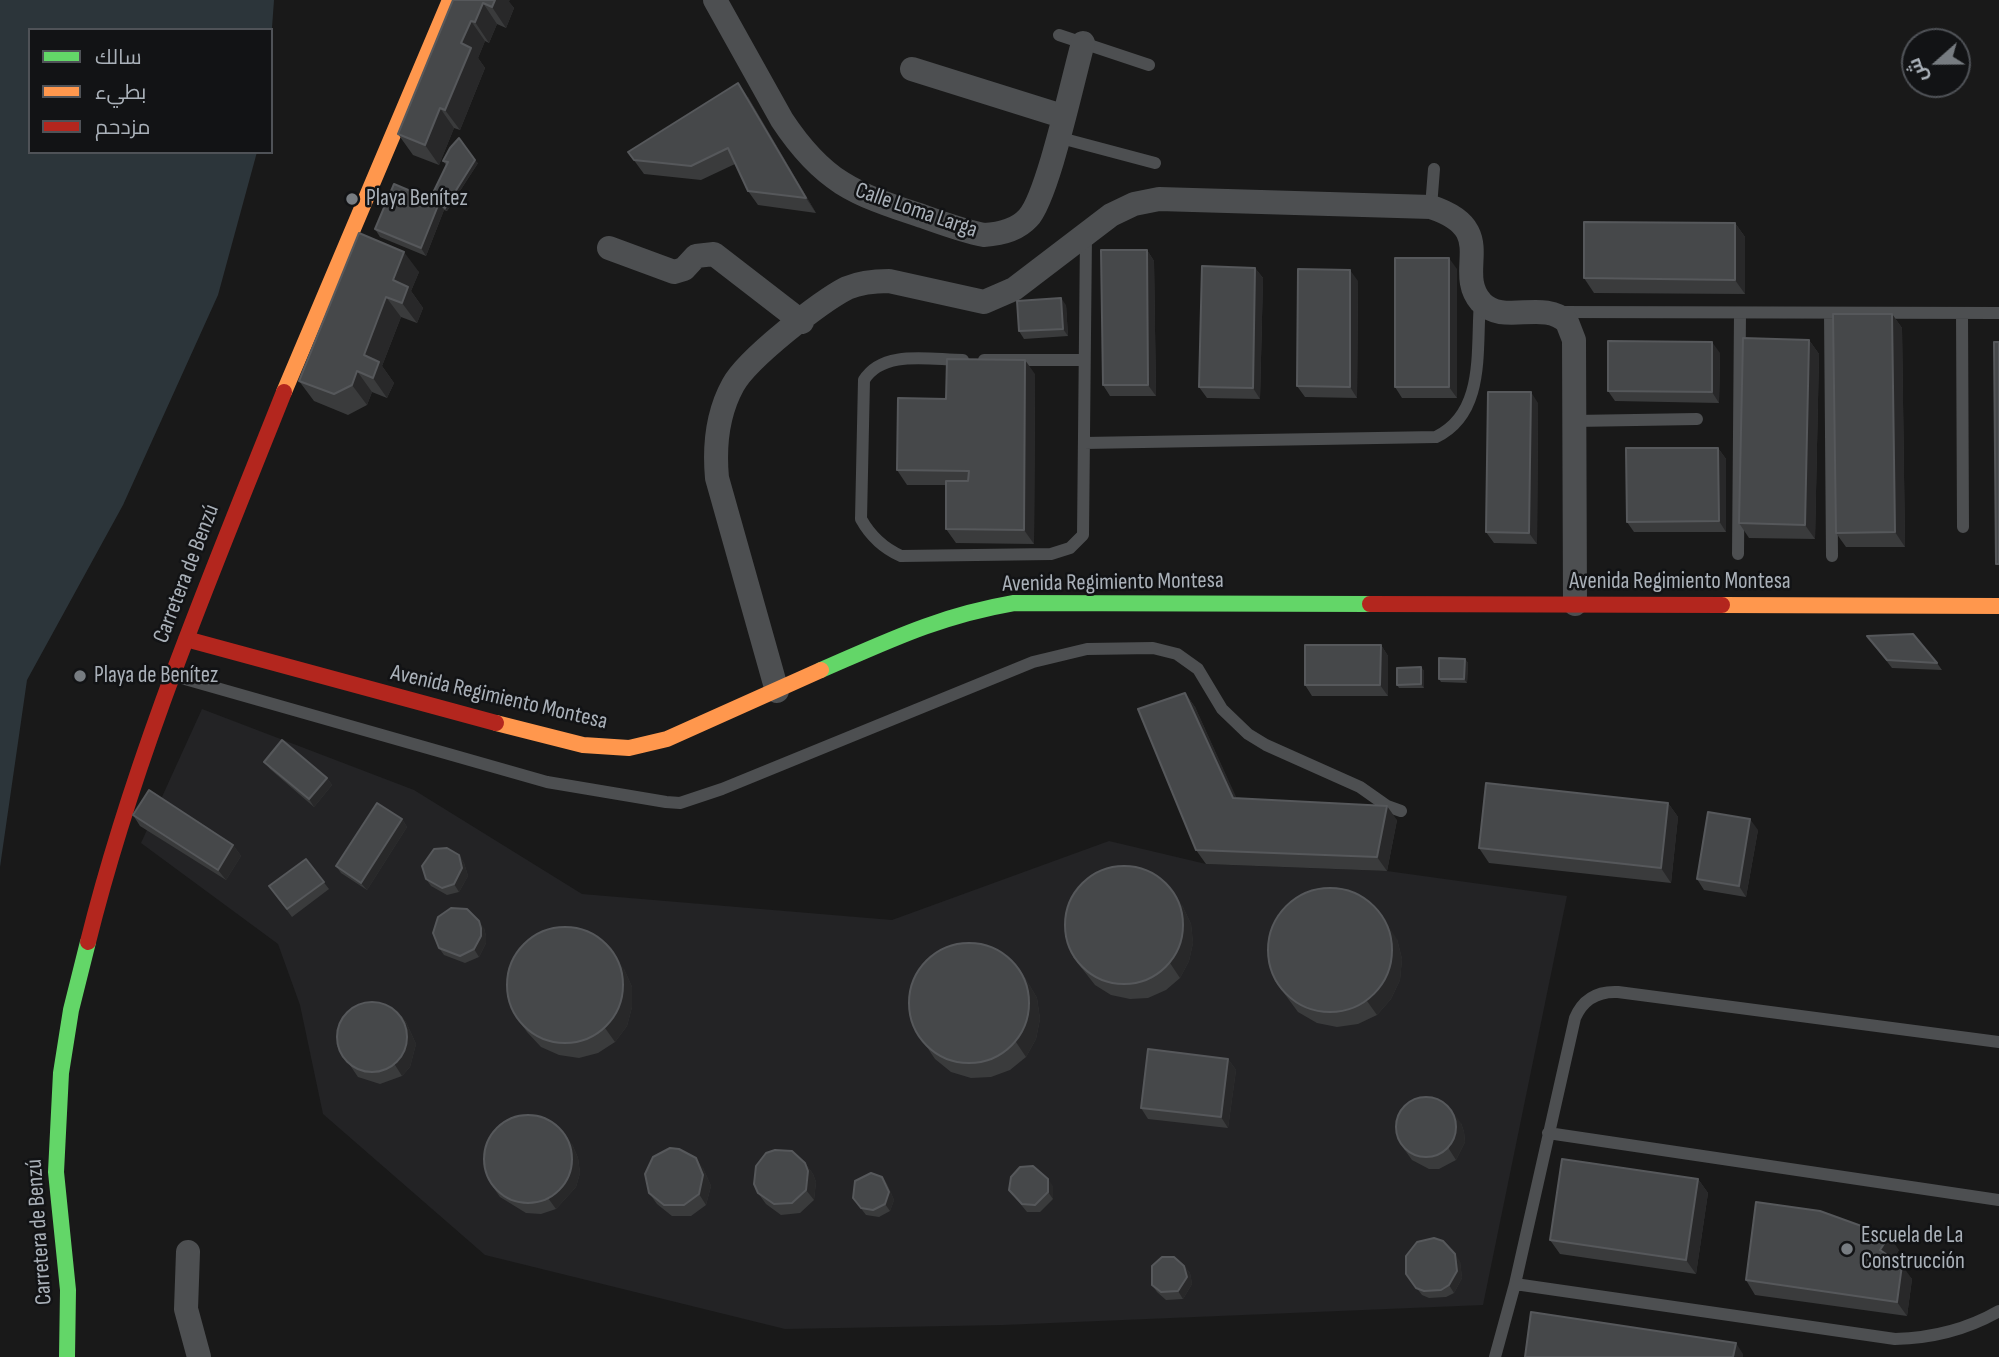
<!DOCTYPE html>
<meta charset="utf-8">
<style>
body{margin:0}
#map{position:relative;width:1999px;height:1357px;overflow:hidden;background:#191919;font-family:"Sofia Sans Condensed",Cairo,sans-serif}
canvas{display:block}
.legend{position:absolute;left:28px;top:28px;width:245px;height:126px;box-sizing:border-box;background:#121315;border:2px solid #4f5257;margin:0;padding:9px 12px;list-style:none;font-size:21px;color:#aab1b9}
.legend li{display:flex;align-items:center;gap:14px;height:35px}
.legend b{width:35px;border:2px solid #4f5257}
.north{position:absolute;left:1901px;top:28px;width:70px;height:70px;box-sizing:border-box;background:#121315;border:2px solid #4f5257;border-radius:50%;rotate:249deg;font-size:19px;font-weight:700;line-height:28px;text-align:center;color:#aab1b9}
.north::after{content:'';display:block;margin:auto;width:24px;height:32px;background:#777c81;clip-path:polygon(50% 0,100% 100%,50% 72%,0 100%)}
</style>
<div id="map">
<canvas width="1999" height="1357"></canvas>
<ul class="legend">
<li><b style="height:9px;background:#63d668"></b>سالك</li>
<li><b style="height:9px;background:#ff974d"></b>بطيء</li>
<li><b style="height:9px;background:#b3261e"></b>مزدحم</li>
</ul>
<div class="north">ش</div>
</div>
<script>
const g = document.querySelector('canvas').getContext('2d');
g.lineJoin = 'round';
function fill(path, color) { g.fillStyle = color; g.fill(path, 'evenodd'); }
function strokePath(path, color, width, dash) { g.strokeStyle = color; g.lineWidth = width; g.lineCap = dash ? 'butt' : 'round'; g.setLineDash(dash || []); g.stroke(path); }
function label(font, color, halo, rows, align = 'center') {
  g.font = font + ' "Sofia Sans Condensed",sans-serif'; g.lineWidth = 5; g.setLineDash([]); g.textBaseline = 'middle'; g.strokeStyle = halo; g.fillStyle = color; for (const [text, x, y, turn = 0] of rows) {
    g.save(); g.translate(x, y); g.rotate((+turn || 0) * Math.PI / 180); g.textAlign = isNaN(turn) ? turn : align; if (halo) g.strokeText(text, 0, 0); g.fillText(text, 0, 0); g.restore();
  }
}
fill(new Path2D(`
 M202,709L414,790L582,894L892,920L1109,841L1206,864L1387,871L1567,896L1483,1305L1003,1325L785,1329L485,1255L323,1114L300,1005L278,944L141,843Z`), '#232325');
fill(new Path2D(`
 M0,0H274L271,42V30H30V152H257L218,295L123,505L27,680L0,867Z`), '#2c353a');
strokePath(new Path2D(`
 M1059,35L1149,65
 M1057,137L1155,163
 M1431,207L1434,169
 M1558,312L1999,313
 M1830,313L1832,556
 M1962,313L1963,527
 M963,360C931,360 883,349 864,380L861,519C871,537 883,548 901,556L1051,554L1070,548L1083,535L1086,235
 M984,360H1084
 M1574,421L1697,419
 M1084,443L1436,437C1486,413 1476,349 1480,302
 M1738,554L1740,313
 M178,677L547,782L666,802L680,803L722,789L1033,662L1087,649L1153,648L1177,654L1198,669L1222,709L1248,734L1266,745L1360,787L1387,806L1401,811
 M1548,1133L1999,1200
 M1515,1284L1895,1339C1933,1338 1966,1330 1999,1311
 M1495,1357L1515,1284L1575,1018C1583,999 1598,991 1618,992L1999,1042`), '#4d4f51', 12);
strokePath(new Path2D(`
 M715,0L782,120C823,182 854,194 922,216C942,223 963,231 984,235C1001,234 1017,230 1028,218C1048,197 1073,78 1083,43
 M912,69L1062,116
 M609,248L674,272L684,269L696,256L714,254L802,322
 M777,691L717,478C714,445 717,414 733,385C747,359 820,302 847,288C861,282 875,281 889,281L984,302L1014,289L1111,215L1134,204L1159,199L1431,207C1501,230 1453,270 1481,302C1503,326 1543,299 1567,322L1574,340L1575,604
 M188,1252L186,1309L199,1357`), '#4d4f51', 24);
strokePath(new Path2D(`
 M821,670C890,640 939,616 1014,603L1370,604
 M67,1357L68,1290L56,1172L61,1073L71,1010L88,942`), '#63d668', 16);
strokePath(new Path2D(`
 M284,392L450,0
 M1722,605L1999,606
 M496,723L583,745L629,748L667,739L821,670`), '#ff974d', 16);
strokePath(new Path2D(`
 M1370,604L1722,605
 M186,639L496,723
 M88,942C135,753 212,573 284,392`), '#b3261e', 16);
fill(new Path2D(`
 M453,0L509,2L514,8L506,28L497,24L489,43L485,41L478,58L485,68L460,130L454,128L439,165L413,155L398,134Z
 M748,97L816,213L758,205L748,191L735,164L701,180L644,174L628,152Z
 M443,161L478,163L447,211L444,210L426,256L380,237L375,229L430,199L446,165Z
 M1735,223L1745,237V294L1594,293L1584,278Z
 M359,233L419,272L411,291L423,308L417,323L401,317L382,366L394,383L387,398L372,392L367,405L348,415L314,401L299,381Z
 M1147,250L1154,261L1156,396H1110L1103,385Z
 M1255,268L1263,278L1260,399L1207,398L1199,387Z
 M1457,269V398H1402L1395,387Z
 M1358,281L1357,398L1305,397L1297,386Z
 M1066,305L1068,336L1024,339L1019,331Z
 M1892,314L1902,328L1905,547H1846L1836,533Z
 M1809,340L1819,354L1815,539L1749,538L1739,523Z
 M1720,353L1719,403L1615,401L1608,391Z
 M1035,374L1034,544L956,543L946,529V485H907L897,470Z
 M1538,403L1537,544L1494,543L1486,532Z
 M1718,448L1726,459V532H1634L1627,522Z
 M1867,636L1937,663L1942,670L1892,668Z
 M1381,645L1388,656V696H1312L1305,685Z
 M1465,659L1468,663L1467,683L1441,682L1439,679Z
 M1421,667L1424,671V688H1399L1397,685Z
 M1185,693L1195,707L1236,798L1397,820L1387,871L1206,864L1196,850Z
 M264,762L327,778L332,785L314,807L270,769Z
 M1668,803L1678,817L1671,883L1489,863L1479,848Z
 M133,815L233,845L241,856L226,880L140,826Z
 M402,819L407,827L367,890L341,873L336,866Z
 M1758,830L1746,897L1704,890L1697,879Z
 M459,855L464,863L468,876L459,892L447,895L431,886L426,879Z
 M306,859L329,889L292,917L269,886Z
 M1182,905L1191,924L1193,943L1189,961L1180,978L1166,990L1148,998L1130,999L1111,995L1095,985L1073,957Z
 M484,928L486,936V943L479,957L465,963L444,955L439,948Z
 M1397,939L1402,959L1400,980L1391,999L1377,1015L1358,1024L1337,1027L1317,1023L1298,1012L1275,981Z
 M1017,966L1027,981L1037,998L1040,1019L1036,1039L1026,1057L1010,1070L991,1077L971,1078L951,1072L935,1059L914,1028Z
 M624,969L632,987V1007L627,1026L615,1042L598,1053L579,1058L559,1055L541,1047L527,1032L517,1018Z
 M398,1012L406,1022L416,1044L410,1067L402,1076L380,1084L358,1077L337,1046Z
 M1228,1059L1236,1070L1228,1128L1148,1119L1141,1108Z
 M1461,1123L1464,1132L1465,1142L1456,1160L1439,1169H1429L1412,1160L1404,1149Z
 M572,1144L578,1158L580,1173L576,1187L556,1209L541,1214L526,1213L500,1197L493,1187Z
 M805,1163L813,1174L816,1182L814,1200L800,1213L781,1215L766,1204L758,1193Z
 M703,1168L711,1186L706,1205L691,1216H672L657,1204L649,1193Z
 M882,1177L887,1184L894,1200L890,1211L879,1217L866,1215L853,1198Z
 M1698,1179L1708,1193L1696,1274L1560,1254L1550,1240Z
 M1053,1186V1199L1040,1212H1027L1009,1190Z
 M1899,1250L1893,1259L1912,1279L1907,1316L1755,1295L1746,1280Z
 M1460,1261L1462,1278L1454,1293L1446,1297L1429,1298L1422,1295L1406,1274Z
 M1184,1266L1190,1273L1192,1284L1183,1299L1166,1300L1157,1292L1152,1285Z`), '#3a3b3c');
fill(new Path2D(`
 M495,0H510L509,2L514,8L506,28L492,7Z
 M483,3L497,24L489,43L475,22Z
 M471,21L485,41L478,58L485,68L460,130L445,110L461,43Z
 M738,83L748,97L816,213L806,198Z
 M440,108L454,128L439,165L425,145Z
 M475,160L478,163L447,211L445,208Z
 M439,203L444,210L426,256L421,248Z
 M1735,223L1745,237V294L1735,280Z
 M1147,250L1154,261L1156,396L1148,385Z
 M404,252L419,272L411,291L423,308L417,323L402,303L393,280Z
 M1449,258L1457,269V398L1449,387Z
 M1255,268L1263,278L1260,399L1253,388Z
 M1350,270L1358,281L1357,398L1350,387Z
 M386,297L401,317L382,366L394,383L387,398L373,378L364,355Z
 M1061,298L1066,305L1068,336L1063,329Z
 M1892,314L1902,328L1905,547L1895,532Z
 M1809,340L1819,354L1815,539L1805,525Z
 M1712,342L1720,353L1719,403L1712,392Z
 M1025,360L1035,374L1034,544L1024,530Z
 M357,371L372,392L367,405L352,385Z
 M1531,392L1538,403L1537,544L1529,533Z
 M1718,448L1726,459V532L1719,521Z
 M1381,645L1388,656V696L1380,685Z
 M1465,659L1468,663L1467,683L1464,679Z
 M1421,667L1424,671V688L1421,684Z
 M1185,693L1195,707L1243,812L1233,798Z
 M327,778L332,785L314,807L309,799Z
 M1668,803L1678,817L1671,883L1661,868Z
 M1387,806L1397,820L1387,871L1377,857Z
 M402,819L407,827L367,890L361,883Z
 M1750,819L1758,830L1746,897L1739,886Z
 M233,845L241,856L226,880L218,870Z
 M459,855L464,863L468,876L459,892L454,884Z
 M1172,891L1182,905L1191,924L1193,943L1189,961L1180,978L1170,963Z
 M1376,908L1397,939L1402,959L1400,980L1391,999L1377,1015L1367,1001Z
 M479,921L484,928L486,936V943L479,957L474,949Z
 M614,954L624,969L632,987V1007L627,1026L615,1042L605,1028Z
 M1017,966L1027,981L1037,998L1040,1019L1036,1039L1026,1057L1016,1042Z
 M398,1012L406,1022L416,1044L410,1067L402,1076L395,1065Z
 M1228,1059L1236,1070L1228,1128L1221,1117Z
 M1453,1112L1461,1123L1464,1132L1465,1142L1456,1160L1449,1149Z
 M564,1133L572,1144L578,1158L580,1173L576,1187L556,1209L548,1198Z
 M696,1158L703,1168L711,1186L706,1205L699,1194Z
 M805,1163L813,1174L816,1182L814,1200L806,1190Z
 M882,1177L887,1184L894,1200L890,1211L885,1204Z
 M1048,1179L1053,1186V1199L1048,1192Z
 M1698,1179L1708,1193L1696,1274L1686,1260Z
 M1889,1236L1899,1250L1889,1264L1880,1250Z
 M1455,1254L1460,1261L1462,1278L1454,1293L1449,1285Z
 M1902,1265L1912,1279L1907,1316L1897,1302Z
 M1184,1266L1190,1273L1192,1284L1183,1299L1178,1291Z
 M1736,1343L1743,1354V1357H1733Z`), '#282829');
const building = new Path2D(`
 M453,0H495L492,7L483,3L475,22L471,21L461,43L471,48L445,110L440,108L425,145L398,134Z
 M738,83L806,198L748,191L728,148L691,166L634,160L628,152Z
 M459,138L475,160L445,208L442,206L439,203L430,199L448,162L443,161L450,148Z
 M394,184L439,203L421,248L375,229Z
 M1584,222L1735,223V280L1584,278Z
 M359,233L404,252L393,280L408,287L402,303L386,297L364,355L379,362L373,378L357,371L352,385L334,394L299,381Z
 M1101,250H1147L1148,385H1103Z
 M1395,258H1449V387H1395Z
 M1202,266L1255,268L1253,388L1199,387Z
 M1298,269L1350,270V387L1297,386Z
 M1061,298L1063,329L1019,331L1017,301Z
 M1833,314H1892L1895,532L1836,533Z
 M1743,338L1809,340L1805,525L1739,523Z
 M1608,341L1712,342V392L1608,391Z
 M1994,342H1999V564H1996Z
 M947,359L1025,360L1024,530L946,529V481H968L969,471L897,470L898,398L946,399Z
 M1488,392H1531L1529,533L1486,532Z
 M1626,448H1718L1719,521L1627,522Z
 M1913,634L1937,663L1887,660L1867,636Z
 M1305,645H1381L1380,685H1305Z
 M1439,658L1465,659L1464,679H1439Z
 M1421,667V684L1397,685V668Z
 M1185,693L1233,798L1387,806L1377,857L1196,850L1138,709Z
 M282,740L327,778L309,799L264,762Z
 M1486,783L1668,803L1661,868L1479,848Z
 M149,790L233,845L218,870L133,815Z
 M377,803L402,819L361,883L336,866Z
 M1708,812L1750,819L1739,886L1697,879Z
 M447,848L459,855L462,868L454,884L442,888L426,879L422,866L434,849Z
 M306,859L324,882L287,909L269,886Z
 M1065 925a59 59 0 1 1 118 0a59 59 0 1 1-118 0Z
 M1268 950a62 62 0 1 1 124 0a62 62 0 1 1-124 0Z
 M451,908L467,909L479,921L481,928V936L474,949L460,956L439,948L433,933L438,917Z
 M507 985a58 58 0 1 1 116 0a58 58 0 1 1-116 0Z
 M909 1003a60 60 0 1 1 120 0a60 60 0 1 1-120 0Z
 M337 1037a35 35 0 1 1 70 0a35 35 0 1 1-70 0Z
 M1148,1049L1228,1059L1221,1117L1141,1108Z
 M1396 1127a30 30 0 1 1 60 0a30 30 0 1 1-60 0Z
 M484 1159a44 44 0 1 1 88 0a44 44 0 1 1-88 0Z
 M670,1148L679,1149L696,1158L703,1175L699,1194L684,1205H664L649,1193L645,1174L653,1157Z
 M775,1150L792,1151L805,1163L808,1171L806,1190L792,1203L774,1204L758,1193L754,1184L756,1166L766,1153Z
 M1562,1159L1698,1179L1686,1260L1550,1240Z
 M1033,1166L1048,1179V1192L1035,1205L1022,1204L1009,1190L1011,1177L1020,1167Z
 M871,1173L882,1177L889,1192L885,1204L873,1210L861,1208L853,1198L855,1181Z
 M1756,1202L1820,1211L1889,1236L1880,1250L1902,1265L1897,1302L1746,1280Z
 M1434,1238L1443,1241L1455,1254L1457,1271L1449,1285L1441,1290L1424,1291L1416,1288L1406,1274V1256L1417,1242Z
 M1162,1257H1174L1184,1266L1187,1277L1178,1291L1161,1292L1152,1285V1266Z
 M1531,1312L1736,1343L1733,1357H1525Z`);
fill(building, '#46484a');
strokePath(building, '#56585b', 2);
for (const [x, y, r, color] of [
 [352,199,7,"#777c81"],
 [80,676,7,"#777c81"],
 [1847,1249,7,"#777c81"]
]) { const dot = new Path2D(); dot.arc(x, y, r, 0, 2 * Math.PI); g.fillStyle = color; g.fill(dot); strokePath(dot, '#121315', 2.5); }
label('23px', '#aab1b9', '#121315', [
 ["Playa Benítez",366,199],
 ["Playa de Benítez",94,676],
 ["Escuela de La",1861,1236],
 ["Construcción",1861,1262]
], 'left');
label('23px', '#aab1b9', '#121315', [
 ["Calle Loma Larga",916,211,19],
 ["Carretera de Benzú",187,574,-69],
 ["Avenida Regimiento Montesa",1680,582],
 ["Avenida Regimiento Montesa",1113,583,-1],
 ["Avenida Regimiento Montesa",499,698,13],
 ["Carretera de Benzú",40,1232,-94]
]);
</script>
